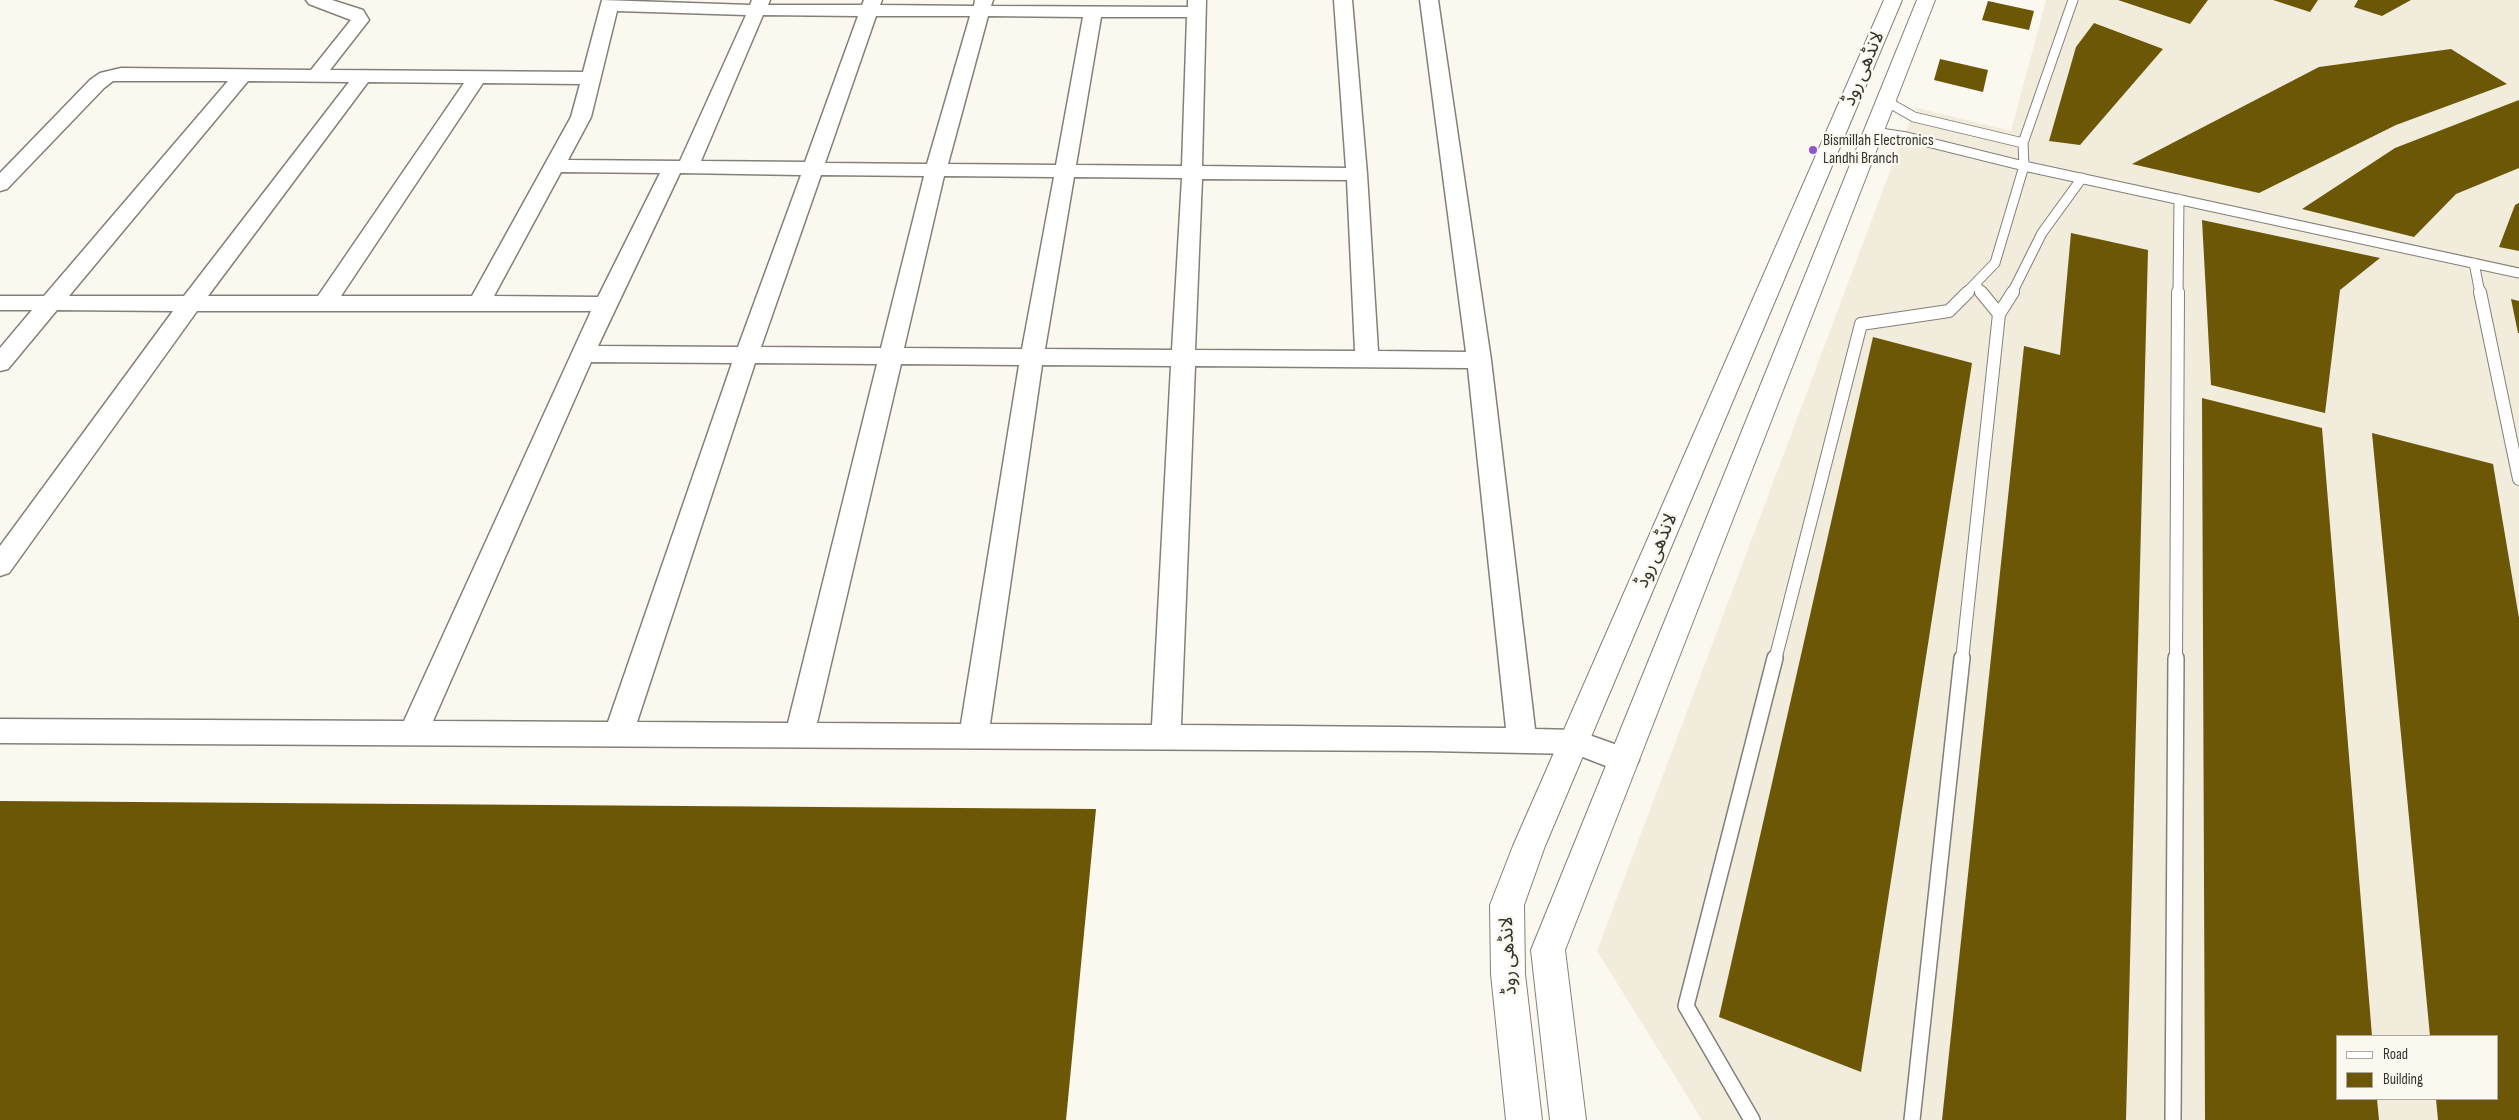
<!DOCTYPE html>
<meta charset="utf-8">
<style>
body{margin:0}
#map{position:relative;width:2519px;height:1120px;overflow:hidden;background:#fbf8ef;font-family:"Sofia Sans Condensed",sans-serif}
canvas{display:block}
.legend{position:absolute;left:2336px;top:1035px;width:162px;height:65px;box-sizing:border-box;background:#fbf8ef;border:1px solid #aba9a2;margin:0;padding:6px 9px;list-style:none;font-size:15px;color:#34332f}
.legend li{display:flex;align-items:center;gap:10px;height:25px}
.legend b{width:25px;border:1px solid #aba9a2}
</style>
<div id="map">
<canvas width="2519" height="1120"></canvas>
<ul class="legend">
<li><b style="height:6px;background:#fff"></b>Road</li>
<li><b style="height:14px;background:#6c5706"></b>Building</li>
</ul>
</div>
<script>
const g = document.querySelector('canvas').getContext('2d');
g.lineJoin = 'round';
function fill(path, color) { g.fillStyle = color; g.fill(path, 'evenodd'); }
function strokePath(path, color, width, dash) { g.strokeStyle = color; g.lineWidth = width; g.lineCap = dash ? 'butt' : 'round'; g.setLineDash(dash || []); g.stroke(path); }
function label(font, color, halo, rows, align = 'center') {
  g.font = font + ' "Sofia Sans Condensed","Noto Sans Arabic",sans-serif'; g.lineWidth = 5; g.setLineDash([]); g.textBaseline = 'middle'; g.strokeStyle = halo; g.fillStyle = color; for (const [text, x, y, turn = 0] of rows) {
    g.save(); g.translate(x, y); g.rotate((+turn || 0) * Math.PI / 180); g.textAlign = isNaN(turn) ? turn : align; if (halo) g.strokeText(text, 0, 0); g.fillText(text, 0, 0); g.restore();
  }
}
fill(new Path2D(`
 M2046,0H2519V1120H1702L1597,951L1901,142H1909L1906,132L1910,120L1919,113L1914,107L2011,131ZM2338,1036H2498V1099H2338Z`), '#f1ecdc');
fill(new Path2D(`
 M2118,0H2208L2190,24Z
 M2273,0H2318L2310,12Z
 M2358,0H2411L2382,16L2354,7Z
 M1988,1L2034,11L2029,30L1982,20Z
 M2094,23L2163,49L2080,145L2049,141L2076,47Z
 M2451,49L2507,84L2396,125L2259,193L2132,164L2319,67Z
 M1940,59L1988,70L1983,92L1934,80Z
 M2519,100V168L2456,194L2414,237L2302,209L2395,148Z
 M2519,203V251L2499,247L2515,205Z
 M2202,220L2380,258L2340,290L2325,413L2211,385Z
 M2071,233L2148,250L2126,1120H1942L2024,346L2060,355Z
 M2511,299L2519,301V333H2518Z
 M1873,337L1972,363L1861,1072L1719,1017Z
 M2202,398L2322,428L2372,1036H2338V1099H2377L2379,1120H2205Z
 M2372,433L2493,464L2519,618V1120H2438L2436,1099H2498V1036H2430Z
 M0,801L1096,809L1066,1120H0Z`), '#6c5706');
const laneFar2 = new Path2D(`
 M1886,101L1914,117L2023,143
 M1874,132L1907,137L2024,166L2519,273
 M2474,263L2480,293
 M1975,284L1982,293
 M1966,293L1995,263L2024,166L2023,143L2073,0
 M2012,293L2042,233L2082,178
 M2178,293L2179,199`);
const laneFar1 = new Path2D(`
 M2480,292L2519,479
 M1999,314L2013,292
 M1775,660L1861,324L1949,311L1968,292
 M1962,660L1999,314L1981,292
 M2176,660L2178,292`);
const lane = new Path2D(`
 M1752,1120L1686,1006L1775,658
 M1912,1120L1962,658
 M2173,1120L2176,658`);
const street = new Path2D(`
 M306,0H332L363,10L369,20L330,70L583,72L602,0L750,5L752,0H770L768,5H862L864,0H882L880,5L974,6L975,0H993L991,6L1188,7V0H1206L1202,166L1346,168L1334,0H1352L1367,174L1378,351L1466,352L1420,0H1438L1491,360L1535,729L1575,730L1634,751L1639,760L1634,769L1624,773L1575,754L1429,751L0,743V719L404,721L591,311H197L9,573L0,576V546L173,311L57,310L8,369L0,371V348L32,310H0V296H44L228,81H113L104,88L7,189L0,191V173L90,80L100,73L121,68L311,70L351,20L309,4ZM617,11L746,15L680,161L568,160L591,117ZM763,15L858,16L805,162L701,161ZM876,16H970L927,164L825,163ZM988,16L1083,17L1056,165L948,164ZM1101,17H1187L1182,166L1076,165ZM248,81L349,82L184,296H69ZM368,82L464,83L318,296H208ZM483,83L580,84L571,117L472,296H341ZM561,172L660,173L598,297L494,296ZM680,173L801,175L738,347L598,346ZM821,175L924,176L881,348L761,347ZM944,176L1054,177L1022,349L904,348ZM1074,177L1182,178L1172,350L1045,349ZM1202,179L1347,180L1355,351L1195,350ZM591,362L732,363L608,722L433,721ZM755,363L877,364L788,723L637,722ZM901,364L1019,365L961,724L817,723ZM1042,365L1171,366L1152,725L990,724ZM1195,366L1468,368L1506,728L1181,725Z`);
const secondary = new Path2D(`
 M1884,0H1902L1545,846L1524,905L1525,974L1542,1120H1506L1491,974L1490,905L1513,846Z
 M1917,0H1935L1565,950L1586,1120H1550L1531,950Z`);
strokePath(laneFar2, '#828078', 11);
strokePath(laneFar1, '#828078', 14);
strokePath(lane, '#828078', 18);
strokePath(street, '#828078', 3);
strokePath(secondary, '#828078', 2);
strokePath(laneFar2, '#fff', 9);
strokePath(laneFar1, '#fff', 12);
strokePath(lane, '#fff', 15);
fill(street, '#fff');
fill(secondary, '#fff');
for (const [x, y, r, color] of [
 [1813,150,5,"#8d57cf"]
]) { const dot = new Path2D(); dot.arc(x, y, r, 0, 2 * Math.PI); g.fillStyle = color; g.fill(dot); strokePath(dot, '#fbf8ef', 2); }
label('16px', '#34332f', '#fbf8ef', [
 ["Bismillah Electronics",1823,141],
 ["Landhi Branch",1823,159]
], 'left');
label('19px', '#34332f', '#fbf8ef', [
 ["لانڈھی روڈ",1864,69,-67],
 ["لانڈھی روڈ",1657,551,-67],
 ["لانڈھی روڈ",1509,956,-93]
]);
</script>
